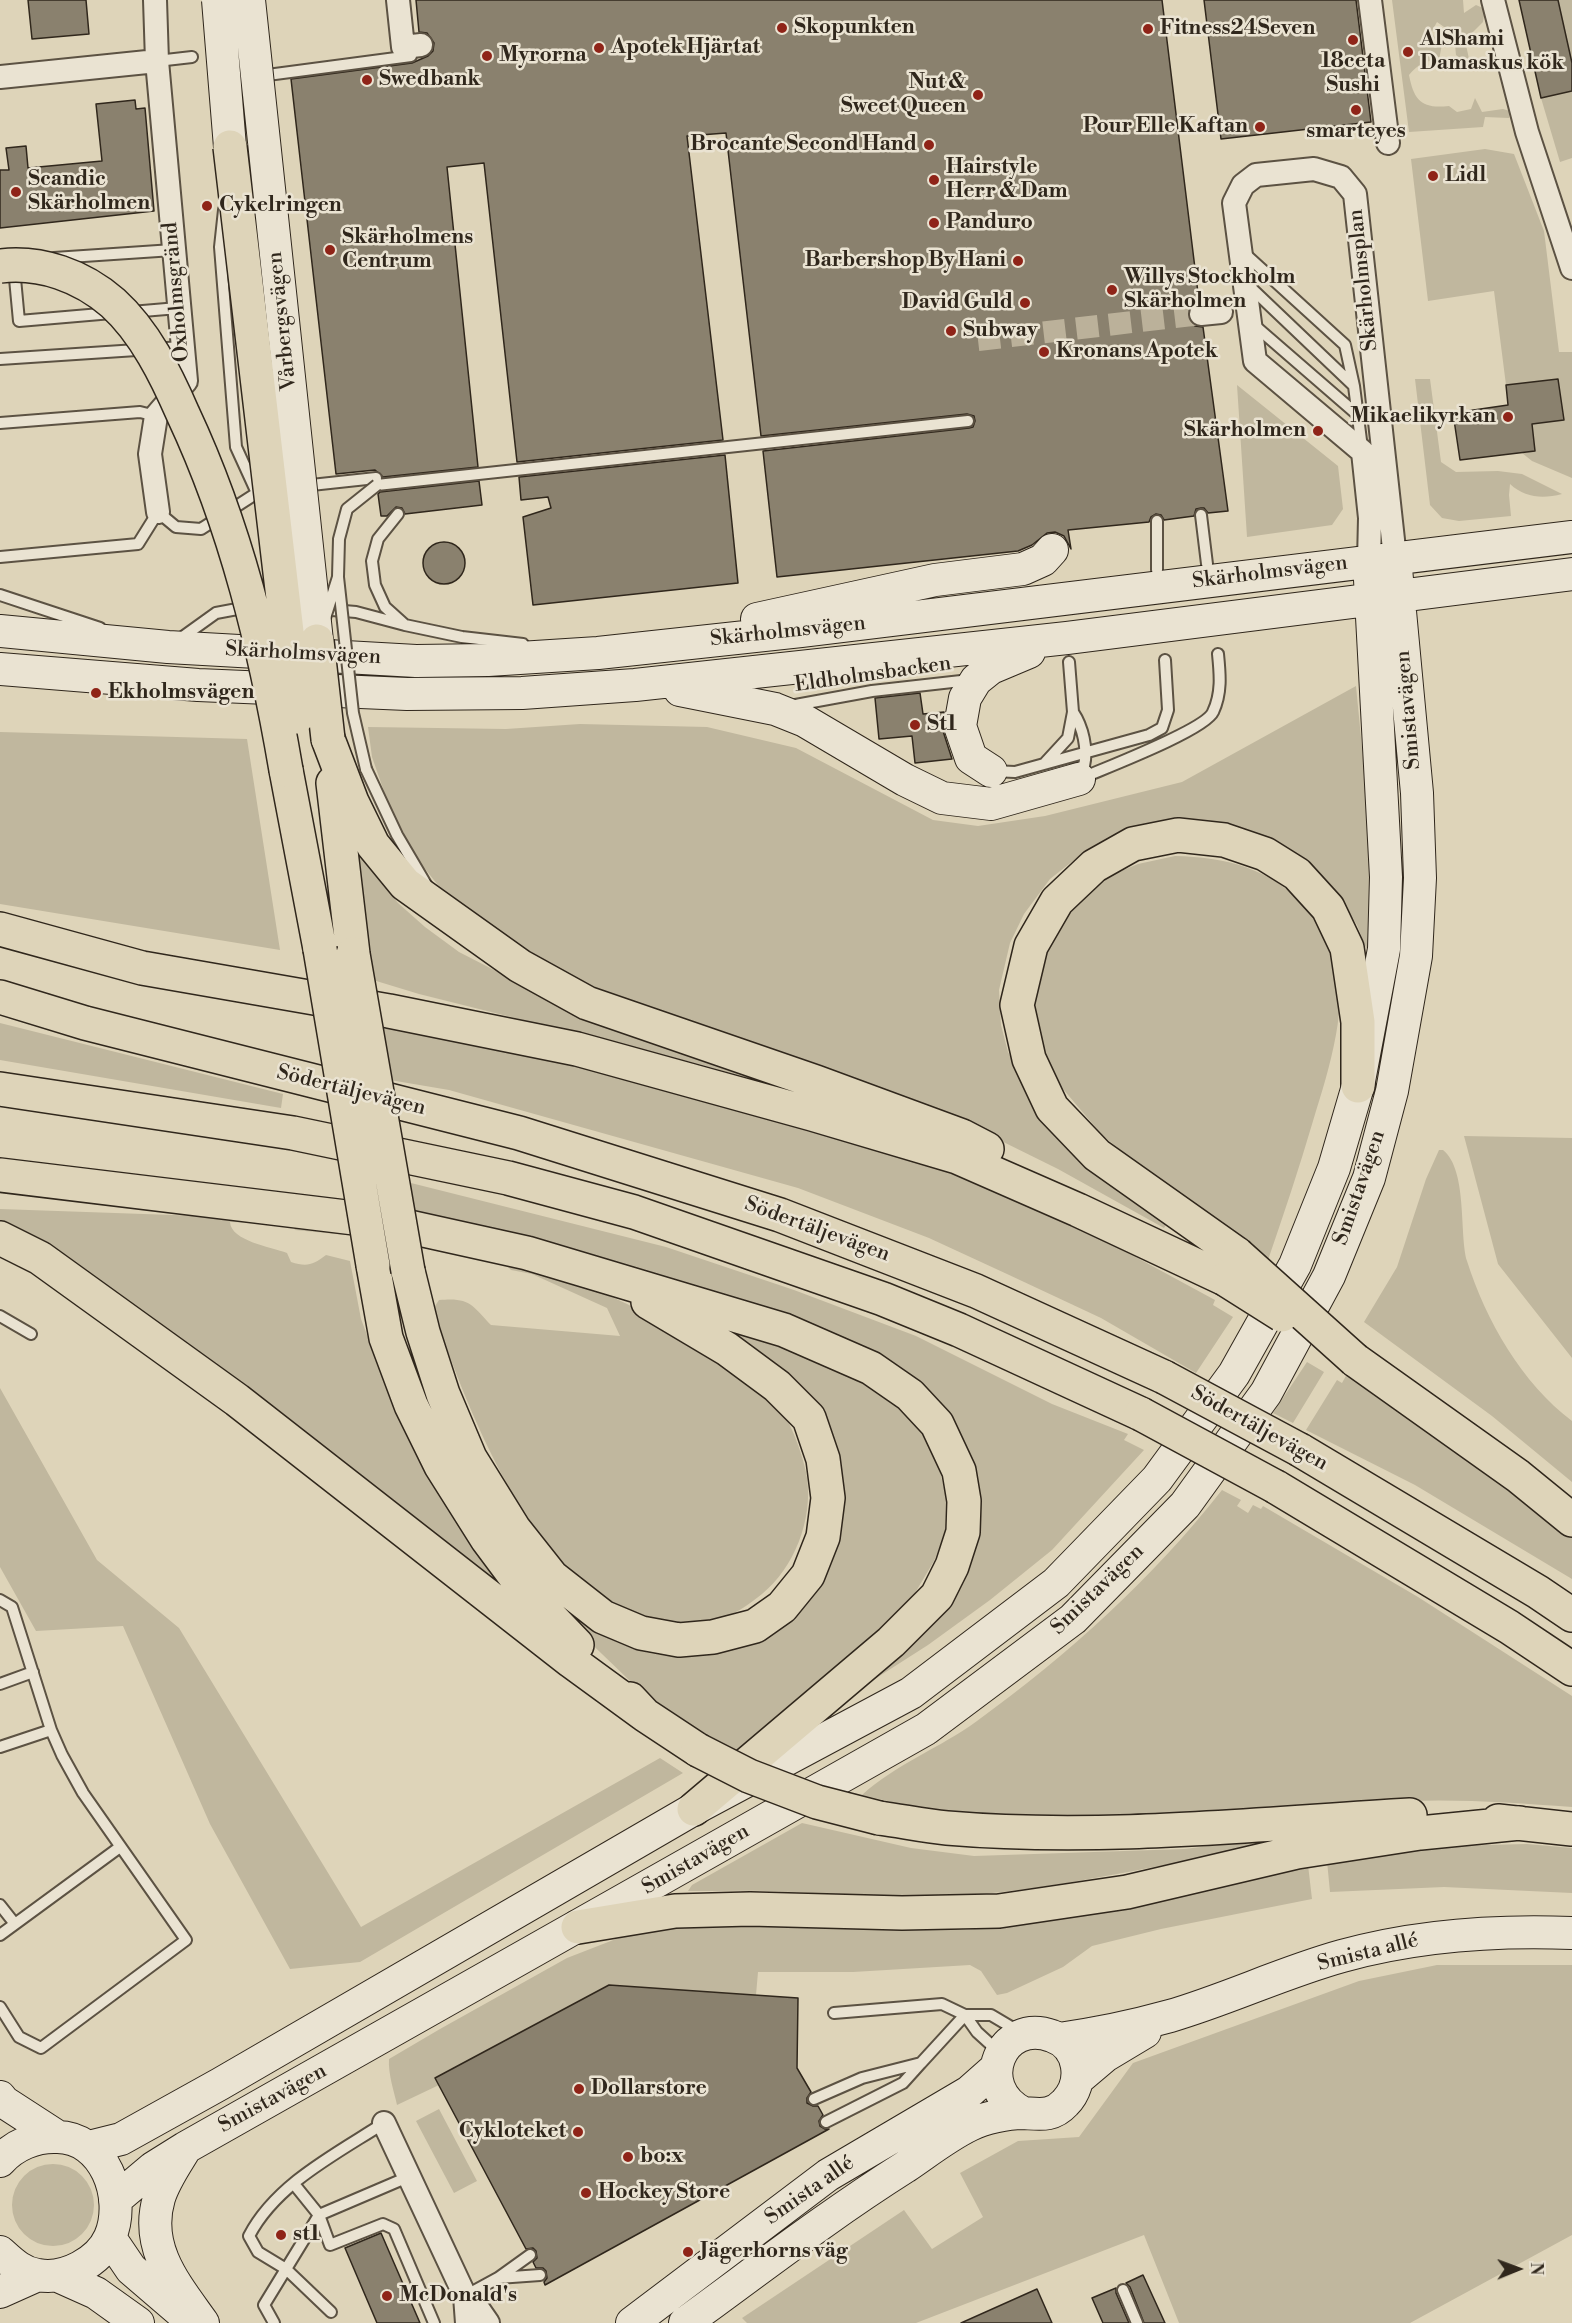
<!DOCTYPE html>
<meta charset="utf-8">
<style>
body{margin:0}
#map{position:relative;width:1572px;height:2323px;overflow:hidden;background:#ded4b9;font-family:"Libre Bodoni",serif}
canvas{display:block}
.north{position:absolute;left:1488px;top:2239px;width:60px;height:60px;-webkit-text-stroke:4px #eae3d2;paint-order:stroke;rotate:89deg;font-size:16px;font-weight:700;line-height:24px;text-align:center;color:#30271c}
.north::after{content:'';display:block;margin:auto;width:21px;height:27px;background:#30271c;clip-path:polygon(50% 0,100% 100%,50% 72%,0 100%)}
</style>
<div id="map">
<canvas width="1572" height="2323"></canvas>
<div class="north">N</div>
</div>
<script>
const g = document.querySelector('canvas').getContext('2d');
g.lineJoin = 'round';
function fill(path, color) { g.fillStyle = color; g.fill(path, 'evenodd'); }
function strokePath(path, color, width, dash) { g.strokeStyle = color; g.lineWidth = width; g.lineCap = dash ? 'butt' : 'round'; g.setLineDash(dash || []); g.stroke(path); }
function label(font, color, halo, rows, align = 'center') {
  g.font = font + ' "Libre Bodoni",serif'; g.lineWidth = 5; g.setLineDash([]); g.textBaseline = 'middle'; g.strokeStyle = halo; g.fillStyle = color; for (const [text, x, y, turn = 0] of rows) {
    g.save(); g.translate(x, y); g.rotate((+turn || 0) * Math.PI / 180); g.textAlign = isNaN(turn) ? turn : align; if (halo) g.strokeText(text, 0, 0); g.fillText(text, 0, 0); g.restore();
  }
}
fill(new Path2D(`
 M1392,0H1463L1464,13L1476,5L1485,9L1483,22L1465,40L1469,59L1466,64L1456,55L1454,34L1437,22L1431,33L1442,44L1439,60C1426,60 1417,65 1409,75C1414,101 1422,109 1449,106L1457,112L1471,109L1475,98L1482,112L1503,109L1510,111L1509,118L1485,117L1483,127L1409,132Z
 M1558,0H1572V63Z
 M1572,91V158L1560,162L1541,98Z
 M1485,149L1514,154L1544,231L1559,352H1572V478L1532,461L1522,453L1535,451L1532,424L1564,420L1558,379L1506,385L1494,291L1428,301L1411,159Z
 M1415,379H1430L1441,462L1456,472L1498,471L1522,474L1562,494C1543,499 1525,498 1510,484L1509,495L1511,516L1459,521L1442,518L1430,505Z
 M1237,385L1338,466L1343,509L1332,525L1247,537Z
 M1356,686L1371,841L1369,947L1366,948L1357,925L1340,900L1253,833L1203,821L1160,824L1120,835L1083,853L1050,879L1024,914L1010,943L999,990L1001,1025L1008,1052L1029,1092L1167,1223L1164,1228L1058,1169L971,1126L568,982L467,916L441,889L410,850L394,820L372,757L368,727L506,729L580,724L707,727L796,748L933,820L978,826L1045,816L1182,782Z
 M0,732L247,739L280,950L0,904Z
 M1175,856C1225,857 1271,868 1305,907C1314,918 1331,933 1335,947C1350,1004 1330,1066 1313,1121C1299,1169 1283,1216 1267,1263L1192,1209L1102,1135L1063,1089L1046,1058L1039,1039L1031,997L1035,965L1075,898L1104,878L1138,864Z
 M359,857L363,860L398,903L425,927L459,952L531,989L812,1097L703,1065L419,994L373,980L356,859Z
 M0,1023L283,1094L281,1108L0,1060Z
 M380,1025L523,1047L979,1178L1082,1228L1215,1300L1213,1305L1233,1317L1196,1373L1101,1318L1007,1274L929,1238L798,1188L449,1090L390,1080Z
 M1464,1136L1572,1138V1358L1498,1264Z
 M1439,1150H1443C1468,1170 1459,1235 1467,1261C1486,1321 1522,1383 1572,1421V1482L1492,1416L1364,1322L1397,1267L1426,1179Z
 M407,1182L666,1247L794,1290L916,1336L1052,1404L1128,1434L1124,1440L1144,1450L1052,1550L990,1600L928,1645L817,1716L970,1538L901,1375L412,1213Z
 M0,1209L230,1217L344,1224L346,1235L295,1230L292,1224L230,1222C231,1241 271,1247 287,1253L291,1262C307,1267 313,1265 326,1255L350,1261L361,1319L393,1404L528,1611L113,1290L52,1250L0,1220Z
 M418,1243C435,1245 452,1246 469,1250C496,1256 523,1267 549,1275C579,1285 611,1294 638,1310C661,1323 682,1339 704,1353C731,1371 759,1387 781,1411C792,1423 805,1462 807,1478C813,1520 794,1568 762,1594C730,1620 710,1626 668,1622C541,1609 468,1412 433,1309L439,1300C470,1297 472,1305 491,1325L620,1336L607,1308L532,1274L511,1270L507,1266Z
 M710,1319L817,1353L885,1394L919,1426L937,1460L946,1496L945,1534L934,1561L915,1593L871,1639L741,1756L677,1719L629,1680L548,1602L555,1597C565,1606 575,1616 586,1624C655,1672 708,1660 778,1626L837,1459Z
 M1307,1362L1324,1372L1293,1423L1273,1413Z
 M1347,1374L1572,1532V1579L1415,1485L1306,1430L1337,1380L1342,1383Z
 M0,1388L97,1560L179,1628L361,1927L660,1758L683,1773L360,1962L290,1969L210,1824L123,1626L36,1631L0,1567Z
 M1222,1490L1241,1500L1237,1506L1248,1513L1253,1505L1261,1509L1263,1506L1418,1597L1572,1696V1807C1518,1803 1463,1799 1409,1801C1267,1804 1125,1823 982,1817C942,1815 901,1804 862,1795C896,1764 940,1748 977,1721C1069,1654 1152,1579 1222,1490Z
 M802,1823L911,1848L974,1856L1184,1849L1252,1841L1256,1844C1240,1854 1181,1862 1159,1866C1077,1882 995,1897 911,1898C872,1898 832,1894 793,1892C758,1890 723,1891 688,1891L692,1885Z
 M1527,1844L1572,1848V1893L1444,1887L1330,1892L1327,1861L1443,1846Z
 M1308,1865L1312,1899L1161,1929L1092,1946L1063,1967L1007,1993L997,1995L981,1971L970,1965L853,1972H758L756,1995L609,1985L436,2078L439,2085L397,2105C394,2091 388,2074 389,2059L440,2029L567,1958L616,1939L676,1926L725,1924L967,1930L1024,1922Z
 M1437,1965H1572V2235L1410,2323H1179L1144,2235L916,2323H747L742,2318L904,2210L932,2249L983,2217L960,2173L1018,2141L1079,2137L1133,2063L1359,1981Z
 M439,2109L477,2181L454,2193L416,2121Z
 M12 2205a41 41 0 1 1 82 0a41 41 0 1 1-82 0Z`), '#c0b79e');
const building = new Path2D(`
 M28,0H86L89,34L32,39Z
 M416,0H1162L1199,301L1189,308L1188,316L1195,326L1203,327L1228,511L1208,513L1204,508H1201L1196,509L1194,516L1164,520L1161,515L1156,514L1151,517L1149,522L1068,530L1071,549L1064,536L1055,532L1047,533L1032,545L1018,551L777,577L763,451L969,428L973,427L975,421L974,416L967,414L761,436L726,133L687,136L723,440L517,462L484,163L447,167L478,467L383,477L375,470L336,474L291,79L412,63L428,56L433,51L434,43L427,33L419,32Z
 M1204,0H1356L1371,122L1221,139Z
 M1519,0H1558L1572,63V91L1541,98Z
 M135,100L136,109L145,108L154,211L0,228V170H9L6,148L26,146L28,168L102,161L96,104Z
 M1558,379L1564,420L1532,424L1535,451L1460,460L1453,413L1508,405L1506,385Z
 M725,455L738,583L533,605L523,517L551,508L548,497L521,500L519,477Z
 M479,481L482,505L405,514L402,508L396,507L387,516H381L378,494L380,492Z
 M423 563a21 21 0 1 1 42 0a21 21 0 1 1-42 0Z
 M920,693L923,714L944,712L943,731L952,759L915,763L912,736L879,739L875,698Z
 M609,1985L798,1998L797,2068L811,2092L807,2098V2103L813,2106H818L823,2115L819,2121L820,2126L825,2129H829L545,2285L544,2282L547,2278L546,2271L543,2268H536L533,2262L537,2258L536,2251L533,2248L526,2249L435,2078Z
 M381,2233L420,2323H377L345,2248Z
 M1143,2275L1165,2323H1144L1130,2287L1126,2283Z
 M1116,2288V2293L1129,2323H1103L1092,2298Z
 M1037,2289L1052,2323H961Z`);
fill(building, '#8a816e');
strokePath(building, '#30271c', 1.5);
strokePath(new Path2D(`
 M978,340L1201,314`), '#bbb19a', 22, [22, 11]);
const lane = new Path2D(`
 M157,61L192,57
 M260,76L411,56
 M224,210L220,247L236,447L257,493
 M1245,254L1345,345L1354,386L1362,448
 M54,258L173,250
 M14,268L19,321L112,313
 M1248,285L1354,386
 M131,312L178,308
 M1254,325L1359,416
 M0,359L182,347
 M0,423L140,412L156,416
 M377,485L968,421
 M302,486L376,478
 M398,514L378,539L372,561L375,585L385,607L405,625L462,637L523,644
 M1201,515L1207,564
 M1157,521V570
 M0,557L138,544L158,512L176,527L201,529L257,493L266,492
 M0,595L100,628
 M320,609L356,612L405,625
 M177,641L216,613L248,607
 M790,706L872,691L970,680
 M1045,763L1068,738L1073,712L1069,662
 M366,769L397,835L427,886
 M1073,770L1084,766C1088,749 1083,727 1073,712
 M992,771L1015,772L1149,735L1162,728L1168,710L1165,660
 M1082,778C1105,768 1205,730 1213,712C1222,693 1220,674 1218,654
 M0,1316L31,1334
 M0,1600L12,1607L51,1730L62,1755L83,1793L186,1940L41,2048L19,2037L0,2007
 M0,1684L33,1672
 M0,1747L51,1730
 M0,1905L15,1924
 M0,1935L120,1847
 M834,2013L942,2004L965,2015H991L1018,2031
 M965,2015L977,2032L999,2052
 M814,2099L862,2078L921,2063L965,2015
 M826,2122L903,2083L921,2063
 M294,2184L319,2215L330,2245L383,2224L394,2229L434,2323
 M498,2278L540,2275
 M1123,2290L1137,2323
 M465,2296L498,2278L530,2255
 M331,2312L286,2269L258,2252L249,2236C276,2184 336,2154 384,2123
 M274,2323L264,2305L319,2215L408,2177`);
const street = new Path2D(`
 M155,0L157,61L186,381L156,416L150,454L158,512
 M398,0L403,47L421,45
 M1370,0L1388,143
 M1493,0L1527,132L1572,268
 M0,77L157,61
 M1201,314L1221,312
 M1369,561L1370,518L1363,452L1255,361L1234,203L1243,185L1256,175L1314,169L1341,177L1355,194L1395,558
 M384,2123L465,2296L479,2310L488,2323
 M465,2296L467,2323`);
const secondary = new Path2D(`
 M757,619L935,580L1023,569L1043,560L1052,550
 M0,631L168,647L416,661L488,660L598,653L801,631L1572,537
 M0,669L198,685L407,694L522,693L635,685L1067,638L1572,574
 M680,690L775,709L805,721L905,780L942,798L991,804L1079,779
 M991,771L971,758L960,726L965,698L976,680L991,668L1029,652
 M1059,2039C1096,2034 1134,2026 1170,2016C1228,1999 1284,1972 1342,1956C1418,1935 1494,1930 1572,1933
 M1079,2078L1105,2056L1145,2032
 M0,2097L4,2102L58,2137
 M89,2147L121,2139L220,2084L694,1809L911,1693L1056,1583L1157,1479L1234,1374L1295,1265L1334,1168L1358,1086L1384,949L1386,877L1369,561
 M185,2149C176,2164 164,2181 159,2198C144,2248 176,2285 203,2323
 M0,2161C14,2145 36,2136 57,2137C104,2137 127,2197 110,2237C99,2262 65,2280 38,2275C22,2273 11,2262 0,2252
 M115,2200L153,2168L185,2148L926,1729L1073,1619L1185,1505L1266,1393L1329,1276L1369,1178L1392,1091L1416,956L1420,878L1417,793L1395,558
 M110,2238L131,2269L181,2312
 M58,2276L96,2293L138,2323
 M0,2292L38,2275
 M632,2323L828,2175L969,2092L995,2069
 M685,2323C758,2270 829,2215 905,2167C926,2153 947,2136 970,2125C984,2118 1007,2113 1023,2113C1040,2114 1052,2117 1065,2103C1085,2083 1081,2046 1052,2036C1001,2017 972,2087 1023,2113`);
const highway = new Path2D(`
 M328,739L352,802L373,845L405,884L520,966L587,1003L816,1082L962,1136L987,1149
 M286,770L320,949
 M333,783L353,954
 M0,929L142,968L389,1011L577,1049L812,1114L957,1157L1078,1210L1225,1279
 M0,997L85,1023L519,1133L780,1215L976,1291L1164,1377
 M0,1089L293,1133L508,1178L634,1212L883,1299L959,1330L1141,1414
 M0,1175L387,1222L527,1253L784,1330L871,1368L910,1395L937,1424L959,1471L964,1501L963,1532L952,1566L937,1596L891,1642L694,1809
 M0,1238L40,1258L237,1400L571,1661L645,1715
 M1237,1254L1097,1155L1052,1108L1029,1059L1017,1005L1031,946L1057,901L1094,866L1133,844L1178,835L1224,840L1265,854L1297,874L1328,908L1347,948L1358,1022V1086
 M373,1265L386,1338L411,1405L441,1466L487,1539L528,1594L577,1645
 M408,1271L423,1332L443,1394L470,1458L514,1529L552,1577L603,1617L641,1633L679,1640L713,1637L755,1626L782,1607L808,1575L823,1537L828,1498L823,1459L809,1418L777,1386L727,1349L648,1302
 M1355,1360L1518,1476L1572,1520
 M1300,1450L1538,1592L1572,1615
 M1276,1487L1509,1627L1572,1669
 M630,1699L645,1715L698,1750
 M879,1818C902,1821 924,1826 947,1828C1100,1841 1257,1824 1410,1815
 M1498,1821L1572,1829
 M578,1927L675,1911L750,1909L902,1913L999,1911L1127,1892L1297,1852L1420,1833L1520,1823`);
strokePath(lane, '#5c5243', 14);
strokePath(street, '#5c5243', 26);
strokePath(secondary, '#30271c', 34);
strokePath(highway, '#30271c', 36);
strokePath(lane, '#eae3d2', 10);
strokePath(street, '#eae3d2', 22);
strokePath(secondary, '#eae3d2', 32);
strokePath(highway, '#ded4b9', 33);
const laneBridge = new Path2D(`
 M338,577L353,713L366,769
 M325,618L338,577L339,539L347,509L377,485`);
const secondaryBridge = new Path2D(`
 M218,0L230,147
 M249,0L317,641`);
const highwayBridge = new Path2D(`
 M230,147L297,717
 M0,266C41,261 82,276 113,303C145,332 166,375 183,414C236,527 265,647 286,770
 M317,641L328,739
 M320,949L373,1265
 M353,954L408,1271
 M1237,1254L1355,1360
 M1225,1279L1282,1315
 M1164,1377L1300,1450
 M1141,1414L1276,1487
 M698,1750L749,1776L817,1802L879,1818`);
strokePath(laneBridge, '#5c5243', 14, []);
strokePath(secondaryBridge, '#30271c', 34, []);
strokePath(highwayBridge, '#30271c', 36, []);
strokePath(laneBridge, '#eae3d2', 10);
strokePath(secondaryBridge, '#eae3d2', 32);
strokePath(highwayBridge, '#ded4b9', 33);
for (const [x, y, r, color] of [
 [782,28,6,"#8f2418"],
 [1148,29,6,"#8f2418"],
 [1353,40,6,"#8f2418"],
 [599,48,6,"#8f2418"],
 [1408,52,6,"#8f2418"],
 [487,56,6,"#8f2418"],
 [367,80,6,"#8f2418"],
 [978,95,6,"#8f2418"],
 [1356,110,6,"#8f2418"],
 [1260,127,6,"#8f2418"],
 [929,145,6,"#8f2418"],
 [1433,176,6,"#8f2418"],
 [934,180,6,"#8f2418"],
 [16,192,6,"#8f2418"],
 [207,206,6,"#8f2418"],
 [934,223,6,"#8f2418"],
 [330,250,6,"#8f2418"],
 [1018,261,6,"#8f2418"],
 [1112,290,6,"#8f2418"],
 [1025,303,6,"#8f2418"],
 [951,331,6,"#8f2418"],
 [1044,352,6,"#8f2418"],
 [1508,417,6,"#8f2418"],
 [1318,431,6,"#8f2418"],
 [96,693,6,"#8f2418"],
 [915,725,6,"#8f2418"],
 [579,2089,6,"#8f2418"],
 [578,2132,6,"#8f2418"],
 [628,2157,6,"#8f2418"],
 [586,2193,6,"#8f2418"],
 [281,2235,6,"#8f2418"],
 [688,2252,6,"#8f2418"],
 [387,2296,6,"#8f2418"]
]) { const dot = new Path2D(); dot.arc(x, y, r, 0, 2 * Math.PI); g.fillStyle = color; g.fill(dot); strokePath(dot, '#eae3d2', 2); }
label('bold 21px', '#30271c', '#eae3d2', [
 ["Skopunkten",794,28],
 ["Fitness24Seven",1160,29],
 ["AlShami",1420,40],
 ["Damaskus kök",1420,64],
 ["Apotek Hjärtat",611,48],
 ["Myrorna",499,56],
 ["18ceta",1353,62,"center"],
 ["Sushi",1353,86,"center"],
 ["Swedbank",379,80],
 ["Nut &",966,83,"right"],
 ["Sweet Queen",966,107,"right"],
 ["Pour Elle Kaftan",1248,127,"right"],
 ["smarteyes",1356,132,"center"],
 ["Brocante Second Hand",917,145,"right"],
 ["Hairstyle",946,168],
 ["Herr & Dam",946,192],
 ["Lidl",1445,176],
 ["Scandic",28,180],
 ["Skärholmen",28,204],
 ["Cykelringen",219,206],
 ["Panduro",946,223],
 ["Skärholmens",342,238],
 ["Centrum",342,262],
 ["Barbershop By Hani",1006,261,"right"],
 ["Willys Stockholm",1124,278],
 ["Skärholmen",1124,302],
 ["David Guld",1013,303,"right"],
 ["Subway",963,331],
 ["Kronans Apotek",1056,352],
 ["Mikaelikyrkan",1496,417,"right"],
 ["Skärholmen",1306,431,"right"],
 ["Ekholmsvägen",108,693],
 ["St1",927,725],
 ["Dollarstore",591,2089],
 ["Cykloteket",566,2132,"right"],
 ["bo:x",640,2157],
 ["Hockey Store",598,2193],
 ["st1",293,2235],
 ["Jägerhorns väg",700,2252],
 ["McDonald's",399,2296]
], 'left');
label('21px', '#30271c', '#eae3d2', [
 ["Skärholmsplan",1364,280,-96],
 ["Oxholmsgränd",177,292,-95],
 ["Vårbergsvägen",283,321,-96],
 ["Skärholmsvägen",1270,573,-7],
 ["Skärholmsvägen",788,632,-6],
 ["Skärholmsvägen",303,654,3],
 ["Eldholmsbacken",873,675,-8],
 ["Smistavägen",1409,710,-95],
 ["Södertäljevägen",351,1091,14],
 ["Smistavägen",1360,1188,-71],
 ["Södertäljevägen",817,1230,20],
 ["Södertäljevägen",1259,1429,29],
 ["Smistavägen",1098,1590,-44],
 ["Smistavägen",696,1860,-30],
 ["Smista allé",1368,1953,-14],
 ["Smistavägen",273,2099,-29],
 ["Smista allé",810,2191,-35]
]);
</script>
